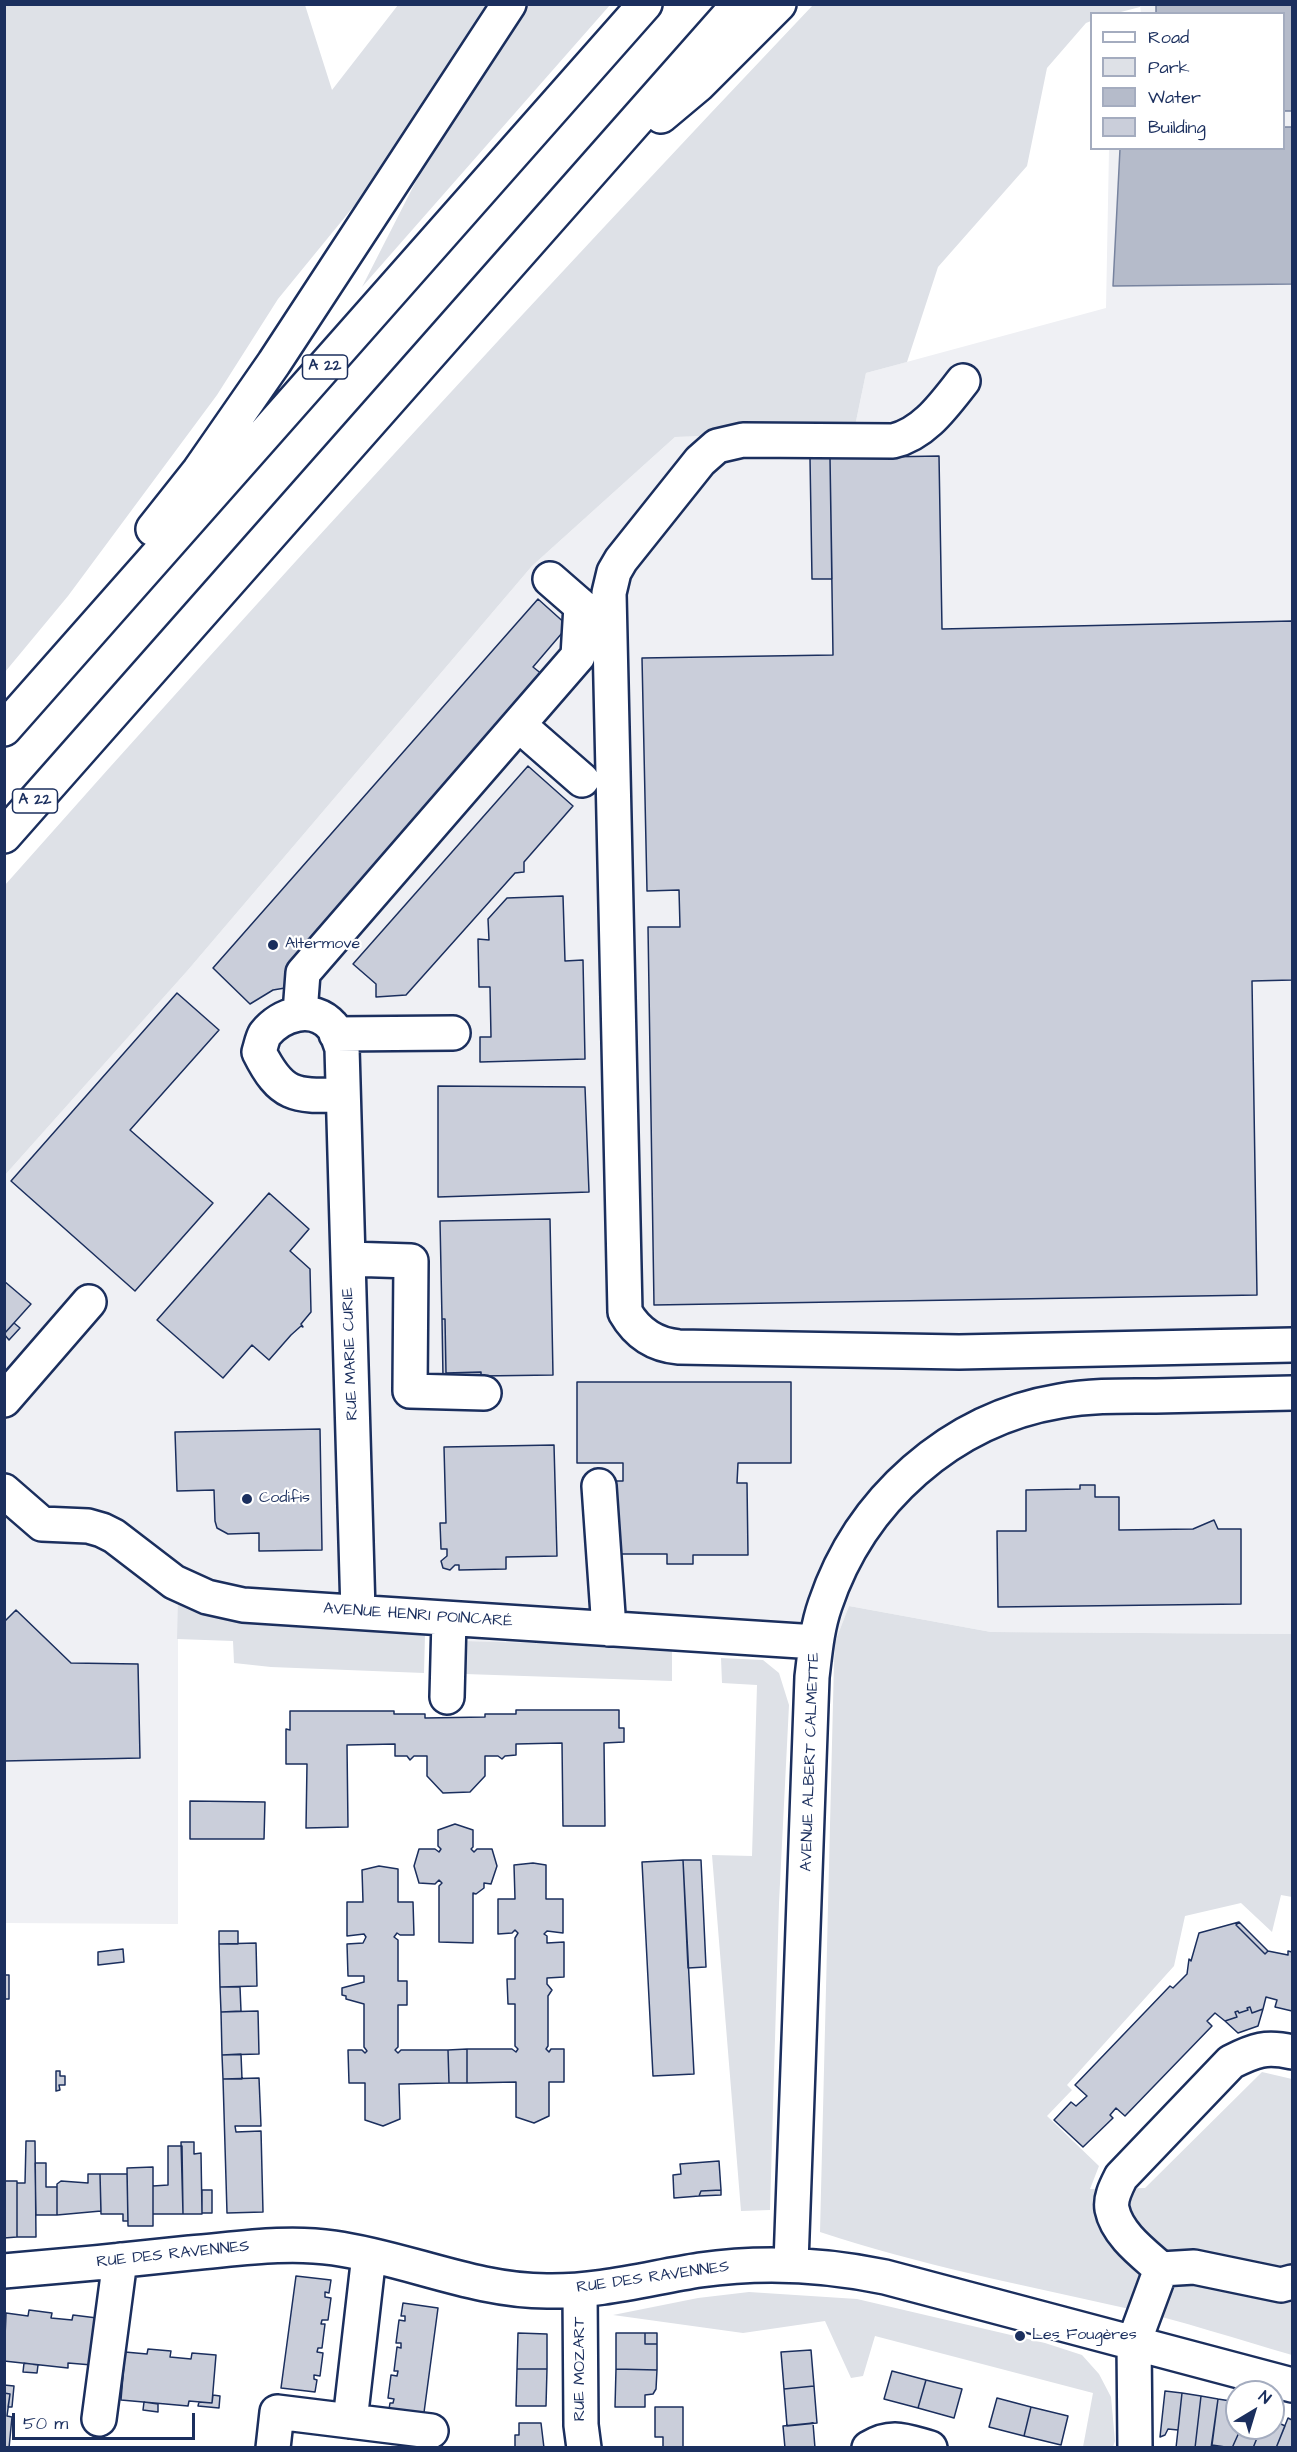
<!DOCTYPE html>
<meta charset="utf-8">
<style>
body{margin:0}
#map{position:relative;width:1297px;height:2452px;overflow:hidden;background:#fff;font-family:"Architects Daughter",sans-serif}
canvas{display:block}
.frame{position:absolute;inset:0;border:6px solid #1b2f5e;pointer-events:none}
.legend{position:absolute;left:1090px;top:12px;width:195px;height:138px;box-sizing:border-box;background:#fff;border:2px solid #a4acbf;margin:0;padding:8px 10px;list-style:none;font-size:18px;color:#1b2f5e}
.legend li{display:flex;align-items:center;gap:12px;height:30px}
.legend b{width:30px;border:2px solid #a4acbf}
.north{position:absolute;left:1225px;top:2380px;width:60px;height:60px;box-sizing:border-box;background:#fff;border:2px solid #a4acbf;border-radius:50%;rotate:38deg;font-size:16px;font-weight:700;line-height:24px;text-align:center;color:#1b2f5e}
.north::after{content:'';display:block;margin:auto;width:21px;height:27px;background:#1b2f5e;clip-path:polygon(50% 0,100% 100%,50% 72%,0 100%)}
.scale{position:absolute;left:12px;top:2413px;width:183px;height:27px;box-sizing:border-box;border:3px solid #1b2f5e;border-top:0;padding-left:8px;font-size:18px;line-height:21px;white-space:nowrap;color:#1b2f5e;-webkit-text-stroke:4px #fff;paint-order:stroke}
</style>
<div id="map">
<canvas width="1297" height="2452"></canvas>
<div class="frame"></div>
<ul class="legend">
<li><b style="height:8px;background:#fff"></b>Road</li>
<li><b style="height:16px;background:#dee1e7"></b>Park</li>
<li><b style="height:16px;background:#b5bbca"></b>Water</li>
<li><b style="height:16px;background:#caceda"></b>Building</li>
</ul>
<div class="north">N</div>
<div class="scale">50 m</div>
</div>
<script>
const g = document.querySelector('canvas').getContext('2d');
g.lineJoin = 'round';
function fill(path, color) { g.fillStyle = color; g.fill(path, 'evenodd'); }
function strokePath(path, color, width, dash) { g.strokeStyle = color; g.lineWidth = width; g.lineCap = dash ? 'butt' : 'round'; g.setLineDash(dash || []); g.stroke(path); }
function label(font, color, halo, rows, align = 'center') {
  g.font = font + ' "Architects Daughter",sans-serif'; g.lineWidth = 4.5; g.setLineDash([]); g.textBaseline = 'middle'; g.strokeStyle = halo; g.fillStyle = color; for (const [text, x, y, turn = 0] of rows) {
    g.save(); g.translate(x, y); g.rotate((+turn || 0) * Math.PI / 180); g.textAlign = isNaN(turn) ? turn : align; if (halo) g.strokeText(text, 0, 0); g.fillText(text, 0, 0); g.restore();
  }
}
fill(new Path2D(`
 M1140,5H1292V1634L991,1632L849,1606L835,1642L834,1662L778,1653L465,1641L425,1634L321,1628L235,1615L178,1602V1924L5,1923V1175L188,970L532,566L675,437L854,431L866,373L1106,308L1109,149L1284,148V14L1141,13Z`), '#eff0f4');
fill(new Path2D(`
 M5,5H305L332,90L398,5H493L394,157L278,299L217,395L68,596L5,672Z
 M529,5H610L362,287L438,138Z
 M813,5H1140V7L1117,13L1092,14L1091,21L1086,23L1047,68L1027,166L938,267L907,362L866,373L854,431L675,437L532,566L188,970L5,1175V885C269,587 539,294 813,5Z
 M178,1601L235,1615L321,1628L425,1634L424,1673L271,1667L234,1663L233,1641L177,1639Z
 M849,1606L991,1632L1292,1634V1897L1281,1895L1272,1932L1241,1903L1185,1916L1174,1966L1067,2085L1072,2090L1047,2116L1099,2166L1090,2189L1145,2188L1262,2072L1292,2079V2355C1237,2339 1182,2321 1125,2308C1023,2285 919,2265 820,2232L834,1662L835,1642Z
 M465,1641L672,1647V1681L465,1674Z
 M721,1658L763,1660L779,1673L789,1705L779,1903L770,2210L741,2211L712,1855L752,1856L757,1685L722,1683Z
 M749,2292L857,2299L1045,2343L1082,2355L1099,2374L1111,2397L1115,2441L1113,2447H1083L1093,2393L875,2336L863,2376L851,2378L825,2321L743,2333L613,2315L698,2298Z`), '#dee1e7');
const water = new Path2D(`
 M1156,5H1292V111H1284V14L1156,13Z
 M1284,127H1292V284L1113,286L1120,149L1284,148Z`);
fill(water, '#b5bbca');
strokePath(water, '#77839f', 1.5);
const building = new Path2D(`
 M939,456L942,629L1292,621V980L1252,981L1257,1295L654,1305L648,927H680L679,890L647,891L642,658L833,655L830,458Z
 M810,458H830L832,579H812Z
 M538,599L568,626L533,667L548,679L285,976V988L273,990L250,1004L213,968Z
 M528,766L573,806L524,862V872L515,873L406,995L376,997V984L353,964Z
 M563,896L565,961L583,960L585,1059L480,1062V1037H491L490,987H479L478,939L489,940L488,919L507,898Z
 M177,993L219,1030L130,1130L213,1203L135,1291L11,1181Z
 M438,1086L585,1087L589,1192L438,1197Z
 M269,1193L309,1229L290,1251L310,1269L311,1312L301,1324L303,1327L301,1326L291,1335L269,1360L252,1345L223,1378L157,1320Z
 M550,1219L553,1375L481,1376V1372L446,1373L445,1319H442L440,1221Z
 M4,1281L31,1304L4,1334Z
 M442,1319H445L446,1373L481,1372V1376L443,1377Z
 M14,1323L20,1328L9,1340L4,1334Z
 M577,1382H791V1463H738L737,1483H747L748,1555H693V1564H667V1554H613V1481H623V1463H577Z
 M320,1429L322,1550L259,1551V1533L228,1534L217,1528L215,1521L214,1490L177,1491L175,1432Z
 M554,1445L557,1556L506,1557V1569L459,1570V1565H455L450,1570L443,1568L441,1561L447,1556V1549H441L440,1523H446L444,1447Z
 M1080,1485H1095V1497H1119V1530L1193,1529L1214,1520L1218,1529H1241V1604L998,1607L997,1531H1026V1490L1080,1489Z
 M16,1610L71,1663L138,1664L140,1758L4,1761V1622Z
 M516,1710H619V1728H624V1742L604,1743L605,1826H563L562,1743L516,1744V1755L505,1756L502,1759L498,1756H485V1776L470,1792L443,1793L427,1776V1756H414L410,1760L407,1756H395V1744L347,1745L348,1827L306,1828L307,1764H286V1729L290,1730V1711H394V1714H425V1718L485,1717V1714H516Z
 M190,1801L265,1802L264,1839H190Z
 M455,1824L473,1830V1847L471,1849L474,1852L477,1849H492L497,1866L491,1884L484,1883V1888L476,1894L473,1893V1943L439,1942V1886L442,1883L439,1880L435,1884L419,1883L414,1866L419,1849H435L439,1852L441,1849L438,1846V1830Z
 M683,1860H701L706,1967L688,1968Z
 M683,1860L694,2074L653,2076L642,1862Z
 M533,1863L546,1865V1899H563V1933L547,1931L544,1934L547,1936V1943L564,1942V1977L547,1978V1984L552,1990L548,1996V2046L546,2049L549,2052L551,2049H564V2082H549V2116L534,2123L516,2117V2082L467,2083V2049H512L516,2052L518,2049L515,2046V2004H508L507,1979H515V1938L518,1933L515,1930L512,1933L498,1934V1899H515L514,1865Z
 M379,1866L398,1869V1902H413L414,1935H400L397,1933L394,1937L398,1940V1981H407V2005H398V2047L395,2050L398,2053L401,2050H448L449,2083L399,2084L400,2119L383,2126L365,2120V2083H349L348,2050H362L365,2053L367,2051L364,2047V2004L346,1999V1996L342,1995V1988L364,1982V1976H348L347,1944L363,1943L366,1937L364,1934L347,1936V1902H363L362,1870Z
 M1239,1922L1236,1925L1265,1954L1268,1951L1288,1955V1951L1292,1952V2011L1275,2007L1277,2000L1266,1997L1263,2009L1252,2013L1250,2007L1247,2008L1248,2010L1239,2013L1238,2011L1235,2012L1237,2017L1225,2021L1215,2013L1207,2021L1212,2026L1125,2116L1116,2108L1110,2115L1113,2118L1083,2147L1054,2120L1071,2102L1076,2106L1087,2096L1075,2085L1170,1986L1173,1988L1187,1974L1189,1959L1191,1961L1199,1933Z
 M1239,1922L1268,1951L1265,1954L1236,1925Z
 M219,1931H238V1944H219Z
 M256,1943L257,1986L220,1987L219,1944Z
 M123,1949L124,1962L98,1965V1952Z
 M4,1975H9V1999H4Z
 M220,1987H240L241,2011L221,2012Z
 M1250,2007L1252,2013L1263,2009L1258,2026L1238,2033L1225,2021L1237,2017L1235,2012L1238,2011L1239,2013L1248,2010L1247,2008Z
 M258,2011L259,2054L222,2055L221,2012Z
 M467,2049V2083H449L448,2050Z
 M241,2054L242,2079H223L222,2055Z
 M56,2071H60V2076H65V2085H59L60,2090L56,2091Z
 M259,2078L261,2126H235L236,2132L261,2131L263,2212L227,2213L223,2079Z
 M26,2141H35L36,2237H17V2183H25Z
 M181,2142H194V2154L201,2153L202,2214H183Z
 M168,2146H182L183,2214H153V2186L168,2185Z
 M719,2161L721,2190L701,2191L699,2196L674,2198L673,2175L681,2174L680,2164Z
 M35,2163H46V2187H57V2215H36Z
 M153,2167V2226H128L127,2168Z
 M88,2174H100L101,2211L57,2215V2184L61,2181L88,2183Z
 M100,2174H127L128,2221H123V2214H101Z
 M4,2181H17V2237L4,2238Z
 M202,2190H212V2213H202Z
 M721,2190V2195L699,2196L701,2191Z
 M296,2276L331,2280L329,2293L325,2292V2297L331,2298L328,2320H322L321,2324H325L322,2348H318L317,2352L323,2353L320,2376L314,2375V2379L317,2380L315,2392L281,2388Z
 M403,2303L438,2308L423,2420L388,2415L390,2403H393L394,2399L388,2398L391,2375L397,2376L398,2371H394L397,2347L401,2348V2343H396L399,2320L405,2321V2316H401Z
 M29,2310L52,2313L51,2318L72,2320L73,2315L97,2318L92,2365L68,2363V2368L4,2361L6,2313L28,2316Z
 M518,2333L547,2334V2369H517Z
 M616,2333H645V2344H657V2370L616,2369Z
 M645,2333H657V2344H645Z
 M148,2349L171,2351L170,2357L191,2359L192,2353L216,2355L212,2403L189,2401L188,2406L121,2400L125,2352L147,2354Z
 M811,2350L814,2386L784,2389L781,2352Z
 M24,2363L38,2365L37,2373L23,2372Z
 M517,2369H547L546,2406H516Z
 M616,2369L657,2370L656,2389L653,2394L645,2395V2407H615Z
 M892,2371L926,2380L918,2408L884,2399Z
 M926,2380L962,2389L954,2418L918,2408Z
 M4,2385L14,2386L12,2407H8L10,2394L4,2393Z
 M814,2386L817,2423L787,2426L784,2389Z
 M1165,2391L1182,2393L1178,2430L1168,2429L1165,2435L1160,2437Z
 M4,2393L10,2394L7,2416L12,2417L9,2448H4Z
 M1182,2393L1201,2396L1195,2448H1176Z
 M213,2395L220,2396L219,2408L198,2406L199,2402L212,2403Z
 M1201,2396L1218,2399L1211,2448H1195Z
 M997,2398L1031,2407L1024,2436L989,2427Z
 M1218,2399L1237,2402V2428H1241L1232,2448L1212,2445Z
 M144,2402L158,2404V2412L143,2410Z
 M655,2407H683V2447H663V2437H655Z
 M1031,2407L1068,2416L1061,2445L1024,2436Z
 M1288,2418L1292,2420V2448H1276Z
 M1273,2420L1285,2426L1276,2448H1253L1261,2428H1273Z
 M519,2423H541L544,2448H515V2435H519Z
 M813,2423L815,2448H785L783,2426Z
 M1241,2428H1261L1253,2448H1232Z`);
fill(building, '#caceda');
strokePath(building, '#1b2f5e', 1.5);
const minor = new Path2D(`
 M963,381C944,405 924,434 893,441L743,440L717,446L700,461L621,560L614,572L609,593L625,1312C637,1333 655,1345 679,1347L959,1352L1292,1345
 M519,725L582,780
 M300,1013L303,973L578,656L581,606L550,579
 M336,1034L453,1033
 M343,1095C296,1096 282,1098 259,1052C261,1046 262,1039 265,1034C281,1014 313,1004 332,1026C337,1031 339,1041 342,1048L358,1612
 M348,1259L411,1261L410,1391L484,1393
 M4,1400L89,1302
 M599,1486L609,1629
 M4,1491L42,1524L88,1526L102,1530L114,1536L174,1582L207,1597L243,1605L816,1642
 M447,1697L449,1619
 M791,2263L812,1677C815,1652 817,1628 825,1605C860,1500 951,1419 1060,1401C1092,1395 1124,1396 1156,1396C1201,1395 1247,1394 1292,1393
 M1161,2269L1194,2267L1281,2285L1292,2282
 M4,2271C66,2266 128,2260 190,2253C238,2249 286,2241 334,2248C406,2258 474,2291 547,2291C599,2292 649,2278 700,2270C763,2261 823,2264 885,2277L1292,2385
 M580,2290L581,2425L584,2448
 M99,2419L120,2260
 M350,2421L369,2255
 M273,2448L277,2412L431,2431
 M869,2448C892,2434 905,2441 930,2448
 M1135,2448L1134,2342L1161,2269C1143,2253 1117,2234 1112,2209C1110,2198 1116,2187 1121,2177L1231,2062C1255,2050 1266,2046 1292,2052`);
const highway = new Path2D(`
 M661,116L698,85L779,4
 M153,529L199,471L274,363L509,4
 M4,729L645,4
 M4,836L739,4`);
strokePath(minor, '#1b2f5e', 38);
strokePath(highway, '#1b2f5e', 38);
strokePath(minor, '#fff', 33);
strokePath(highway, '#fff', 33);
for (const [x, y, r, color] of [
 [273,945,6,"#1b2f5e"],
 [247,1499,6,"#1b2f5e"],
 [1020,2336,6,"#1b2f5e"]
]) { const dot = new Path2D(); dot.arc(x, y, r, 0, 2 * Math.PI); g.fillStyle = color; g.fill(dot); strokePath(dot, '#fff', 2); }
for (const [x, y, w] of [
 [325,367,45],
 [35,801,45]
]) { const box = new Path2D(); box.roundRect(x - w / 2, y - 12, w, 24, 4.5); g.fillStyle = '#fff'; g.fill(box); strokePath(box, '#1b2f5e', 1.5); }
label('bold 15px', '#1b2f5e', null, [
 ["A 22",325,367],
 ["A 22",35,801]
]);
label('16px', '#1b2f5e', '#fff', [
 ["Altermove",285,945],
 ["Codifis",259,1499],
 ["Les Fougères",1032,2336]
], 'left');
label('16px', '#1b2f5e', '#fff', [
 ["RUE MARIE CURIE",351,1354,-92],
 ["AVENUE HENRI POINCARÉ",418,1616,4],
 ["AVENUE ALBERT CALMETTE",811,1762,-88],
 ["RUE DES RAVENNES",173,2255,-6],
 ["RUE DES RAVENNES",653,2278,-8],
 ["RUE MOZART",581,2369,-90]
]);
</script>
